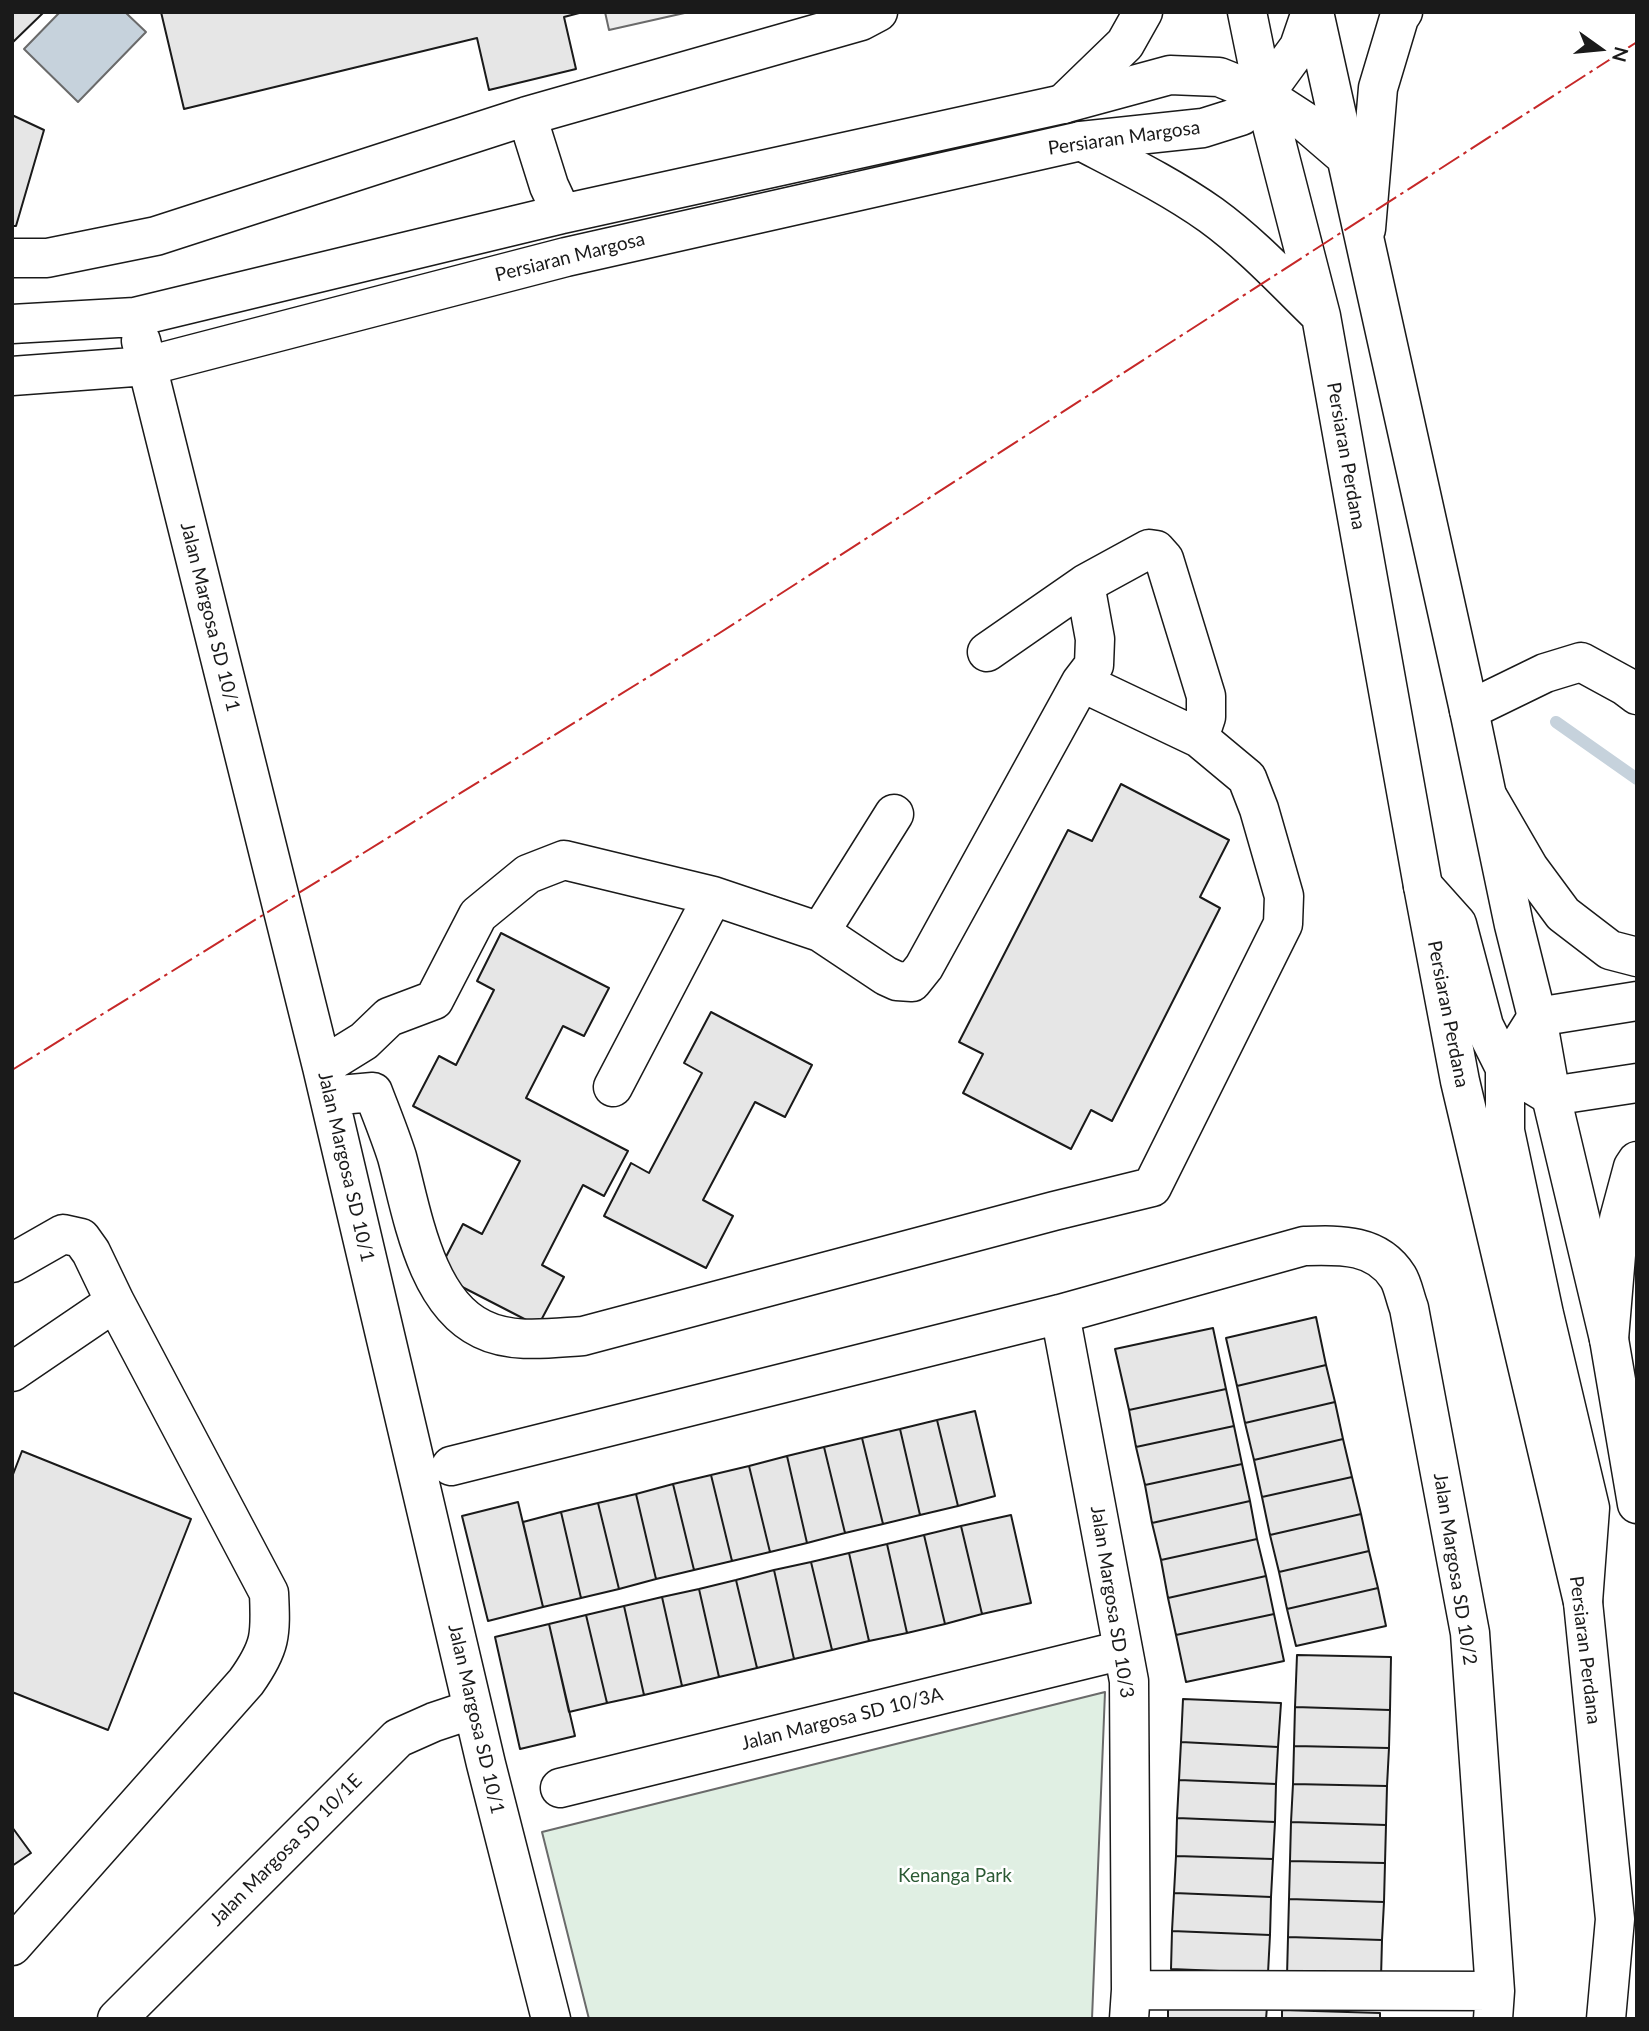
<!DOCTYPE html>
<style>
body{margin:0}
#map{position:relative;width:1649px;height:2031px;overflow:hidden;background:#fff;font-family:Lato,sans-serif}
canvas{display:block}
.frame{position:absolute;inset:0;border:14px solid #1a1a1a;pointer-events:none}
.north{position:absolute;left:1565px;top:14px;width:70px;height:70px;-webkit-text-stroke:5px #fff;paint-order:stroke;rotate:105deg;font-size:19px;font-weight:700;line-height:28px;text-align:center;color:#1a1a1a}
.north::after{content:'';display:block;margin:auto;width:24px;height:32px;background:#1a1a1a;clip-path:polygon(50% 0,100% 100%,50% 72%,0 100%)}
</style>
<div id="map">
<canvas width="1649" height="2031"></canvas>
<div class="frame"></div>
<div class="north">N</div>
</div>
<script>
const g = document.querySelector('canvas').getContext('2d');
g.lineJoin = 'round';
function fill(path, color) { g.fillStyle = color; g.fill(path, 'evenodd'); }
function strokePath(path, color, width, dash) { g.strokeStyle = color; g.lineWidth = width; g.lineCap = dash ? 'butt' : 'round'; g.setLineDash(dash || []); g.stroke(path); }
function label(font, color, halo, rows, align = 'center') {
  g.font = font + ' Lato,sans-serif'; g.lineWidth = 5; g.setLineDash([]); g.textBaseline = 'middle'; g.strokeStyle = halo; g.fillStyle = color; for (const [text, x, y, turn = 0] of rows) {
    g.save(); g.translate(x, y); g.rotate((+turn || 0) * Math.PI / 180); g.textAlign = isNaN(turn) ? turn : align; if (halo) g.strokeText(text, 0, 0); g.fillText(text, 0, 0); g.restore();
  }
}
const green = new Path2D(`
 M1105,1692L1092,2019H589L542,1832Z`);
fill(green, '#e0efe3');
strokePath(green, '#6a6a6a', 2);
const parking = new Path2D(`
 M605,12H689L609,30Z`);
fill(parking, '#ededed');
strokePath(parking, '#6a6a6a', 2);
const water = new Path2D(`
 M60,12H125L146,32L78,102L24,49Z`);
fill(water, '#c6d2dc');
strokePath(water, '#6a6a6a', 2);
strokePath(new Path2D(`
 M1556,722L1637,779`), '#c6d2dc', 12);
const building = new Path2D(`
 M12,12H44L12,43Z
 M161,12H583L564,17L576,69L489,90L477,38L184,109Z
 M12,115L44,130L16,226H12Z
 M1121,784L1229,840L1200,897L1220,908L1112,1121L1091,1110L1071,1149L963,1093L983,1054L959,1042L1068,830L1092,841Z
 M501,933L609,988L584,1036L563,1026L526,1098L628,1151L604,1196L583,1185L542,1265L564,1277L538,1326L437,1274L463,1224L482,1234L520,1161L413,1106L439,1056L456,1065L494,990L477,981Z
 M711,1012L812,1065L785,1117L755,1102L703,1200L733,1216L706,1268L604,1216L631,1163L649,1173L702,1073L684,1063Z
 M1316,1317L1326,1365L1237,1386L1226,1338Z
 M1213,1328L1226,1389L1129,1410L1115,1349Z
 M1326,1365L1335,1402L1245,1423L1237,1386Z
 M1226,1389L1234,1426L1136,1447L1129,1410Z
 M1335,1402L1343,1439L1254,1460L1245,1423Z
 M975,1411L995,1496L958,1506L937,1420Z
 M937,1420L958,1506L920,1515L900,1429Z
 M1234,1426L1242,1464L1145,1485L1136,1447Z
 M900,1429L920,1515L883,1524L862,1438Z
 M862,1438L883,1524L845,1533L824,1447Z
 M1343,1439L1352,1477L1262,1497L1254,1460Z
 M824,1447L845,1533L807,1543L787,1456Z
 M22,1451L191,1519L108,1730L12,1692V1477Z
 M787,1456L807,1543L770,1552L749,1466Z
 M1242,1464L1250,1501L1152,1523L1145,1485Z
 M749,1466L770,1552L732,1561L711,1475Z
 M711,1475L732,1561L694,1570L673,1484Z
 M1352,1477L1361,1514L1270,1535L1262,1497Z
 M673,1484L694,1570L656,1579L636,1494Z
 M636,1494L656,1579L619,1589L598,1503Z
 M1250,1501L1257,1539L1161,1560L1152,1523Z
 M518,1502L543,1607L488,1621L462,1516Z
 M598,1503L619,1589L581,1598L561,1512Z
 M561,1512L581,1598L543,1607L523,1522Z
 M1361,1514L1369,1551L1279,1572L1270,1535Z
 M1011,1515L1031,1603L982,1614L961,1526Z
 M961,1526L982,1614L945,1624L924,1535Z
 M924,1535L945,1624L907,1633L887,1544Z
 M1257,1539L1266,1576L1168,1598L1161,1560Z
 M887,1544L907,1633L869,1641L849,1553Z
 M1369,1551L1378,1588L1287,1609L1279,1572Z
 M849,1553L869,1641L832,1650L811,1562Z
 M811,1562L832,1650L794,1659L774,1570Z
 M774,1570L794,1659L757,1668L736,1580Z
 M1266,1576L1274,1614L1176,1635L1168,1598Z
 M736,1580L757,1668L719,1677L699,1589Z
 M1378,1588L1386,1626L1296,1646L1287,1609Z
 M699,1589L719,1677L682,1686L662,1597Z
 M662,1597L682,1686L644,1695L624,1606Z
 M624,1606L644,1695L607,1703L586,1615Z
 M1274,1614L1284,1661L1186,1682L1176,1635Z
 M586,1615L607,1703L569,1712L549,1624Z
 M549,1624L575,1736L520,1749L495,1637Z
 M1297,1655L1391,1657L1390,1710L1295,1707Z
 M1183,1699L1281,1703L1278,1747L1181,1742Z
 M1295,1707L1390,1710L1389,1748L1294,1746Z
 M1181,1742L1278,1747L1276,1784L1179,1780Z
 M1294,1746L1389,1748L1387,1786L1293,1784Z
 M1179,1780L1276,1784L1275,1822L1177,1818Z
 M1293,1784L1387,1786L1386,1825L1291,1822Z
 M1177,1818L1275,1822L1273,1859L1176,1856Z
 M1291,1822L1386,1825L1385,1863L1290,1861Z
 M12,1827L31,1853L12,1866Z
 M1176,1856L1273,1859L1271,1897L1174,1893Z
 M1290,1861L1385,1863L1384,1902L1289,1899Z
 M1174,1893L1271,1897L1270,1935L1172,1931Z
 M1289,1899L1384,1902L1382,1940L1288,1937Z
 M1172,1931L1270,1935L1268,1973L1171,1969Z
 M1288,1937L1382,1940L1381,1978L1287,1976Z
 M1168,2004L1267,2007L1266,2019H1168Z
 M1282,2010L1380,2013V2019H1282Z`);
fill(building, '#e6e6e6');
strokePath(building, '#1a1a1a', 2);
const minor = new Path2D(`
 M527,116L549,186L562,214
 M1366,229L1378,88L1399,18L1403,12
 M12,258H47L156,236L527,116L861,21L878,12
 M12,324L135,317L562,214L1063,104L1170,75L1219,77L1264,95L1241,116L1203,128L1081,141L566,257L147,366L12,376
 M141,341L322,1067L486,1764L551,2019
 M1085,584L1149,549L1156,550L1164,559L1206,696V717L1199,738
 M1469,710L1545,673L1581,662L1625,686L1637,695
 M820,932L894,814
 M322,1067L364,1041L389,1017L434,1000L478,915L528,874L564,860L713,896L820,932L886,976L897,981L912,982L924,967L1081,682L1094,665L1095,639L1085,584L987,652
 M613,1087L713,896
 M329,1096L373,1092C381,1113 390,1135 397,1157C412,1212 425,1302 482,1329C512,1344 551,1338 583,1336L1054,1211L1152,1187L1283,924L1284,896L1259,809L1247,778L1199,738L1081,682
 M12,1263L63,1234L81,1238L91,1252L115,1302L269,1593C271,1635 271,1647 246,1682L12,1946
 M1060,1314L1129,1681L1131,1990L1129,2019
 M12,1372L115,1302
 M451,1466L1060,1314L1304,1246C1339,1245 1377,1243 1398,1277C1403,1285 1405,1298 1409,1308L1470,1633L1495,1991L1493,2019
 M560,1788L1123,1650
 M1131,1990L1495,1991
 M117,2019L398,1738L434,1722L473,1709`);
const major = new Path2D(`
 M1247,12L1264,95L1321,316L1423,886L1460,1081L1583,1602L1615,1919L1606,2019
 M1314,12L1469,710L1514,925L1537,1017L1551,1096L1609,1339L1637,1504
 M1264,95L1304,121L1347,158
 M1264,95L1299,47L1311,12
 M1063,104L1125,44L1143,12
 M1081,141C1125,164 1170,186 1211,215C1251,244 1286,282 1321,316`);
const highway = new Path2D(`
 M1489,799L1529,868L1563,914L1610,950L1637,957
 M1423,886L1457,924L1484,1026L1505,1068V1131L1544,1314L1590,1508L1583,1602
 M1505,1068L1537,1017L1637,1001
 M1505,1068L1551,1096L1637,1083
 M1609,1339L1619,1219L1633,1167L1637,1161`);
strokePath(minor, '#1a1a1a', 41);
strokePath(major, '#1a1a1a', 41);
strokePath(highway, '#1a1a1a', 41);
strokePath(minor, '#fff', 38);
strokePath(major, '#fff', 38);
strokePath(highway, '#fff', 38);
strokePath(new Path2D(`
 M12,1070L718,634L1637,42`), '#c62828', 2, [24, 5, 3.5, 5]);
label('19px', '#1a1a1a', '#fff', [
 ["Persiaran Margosa",1124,138,-8],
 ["Persiaran Margosa",570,257,-14],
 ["Persiaran Perdana",1346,456,80],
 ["Jalan Margosa SD 10/1",210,617,76],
 ["Persiaran Perdana",1448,1014,79],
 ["Jalan Margosa SD 10/1",346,1167,77],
 ["Jalan Margosa SD 10/2",1455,1569,81],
 ["Jalan Margosa SD 10/3",1112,1602,81],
 ["Persiaran Perdana",1585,1650,83],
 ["Jalan Margosa SD 10/1",476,1719,77],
 ["Jalan Margosa SD 10/3A",842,1719,-14],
 ["Jalan Margosa SD 10/1E",286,1850,-45]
]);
label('19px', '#2b5a34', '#fff', [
 ["Kenanga Park",955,1876]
]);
</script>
